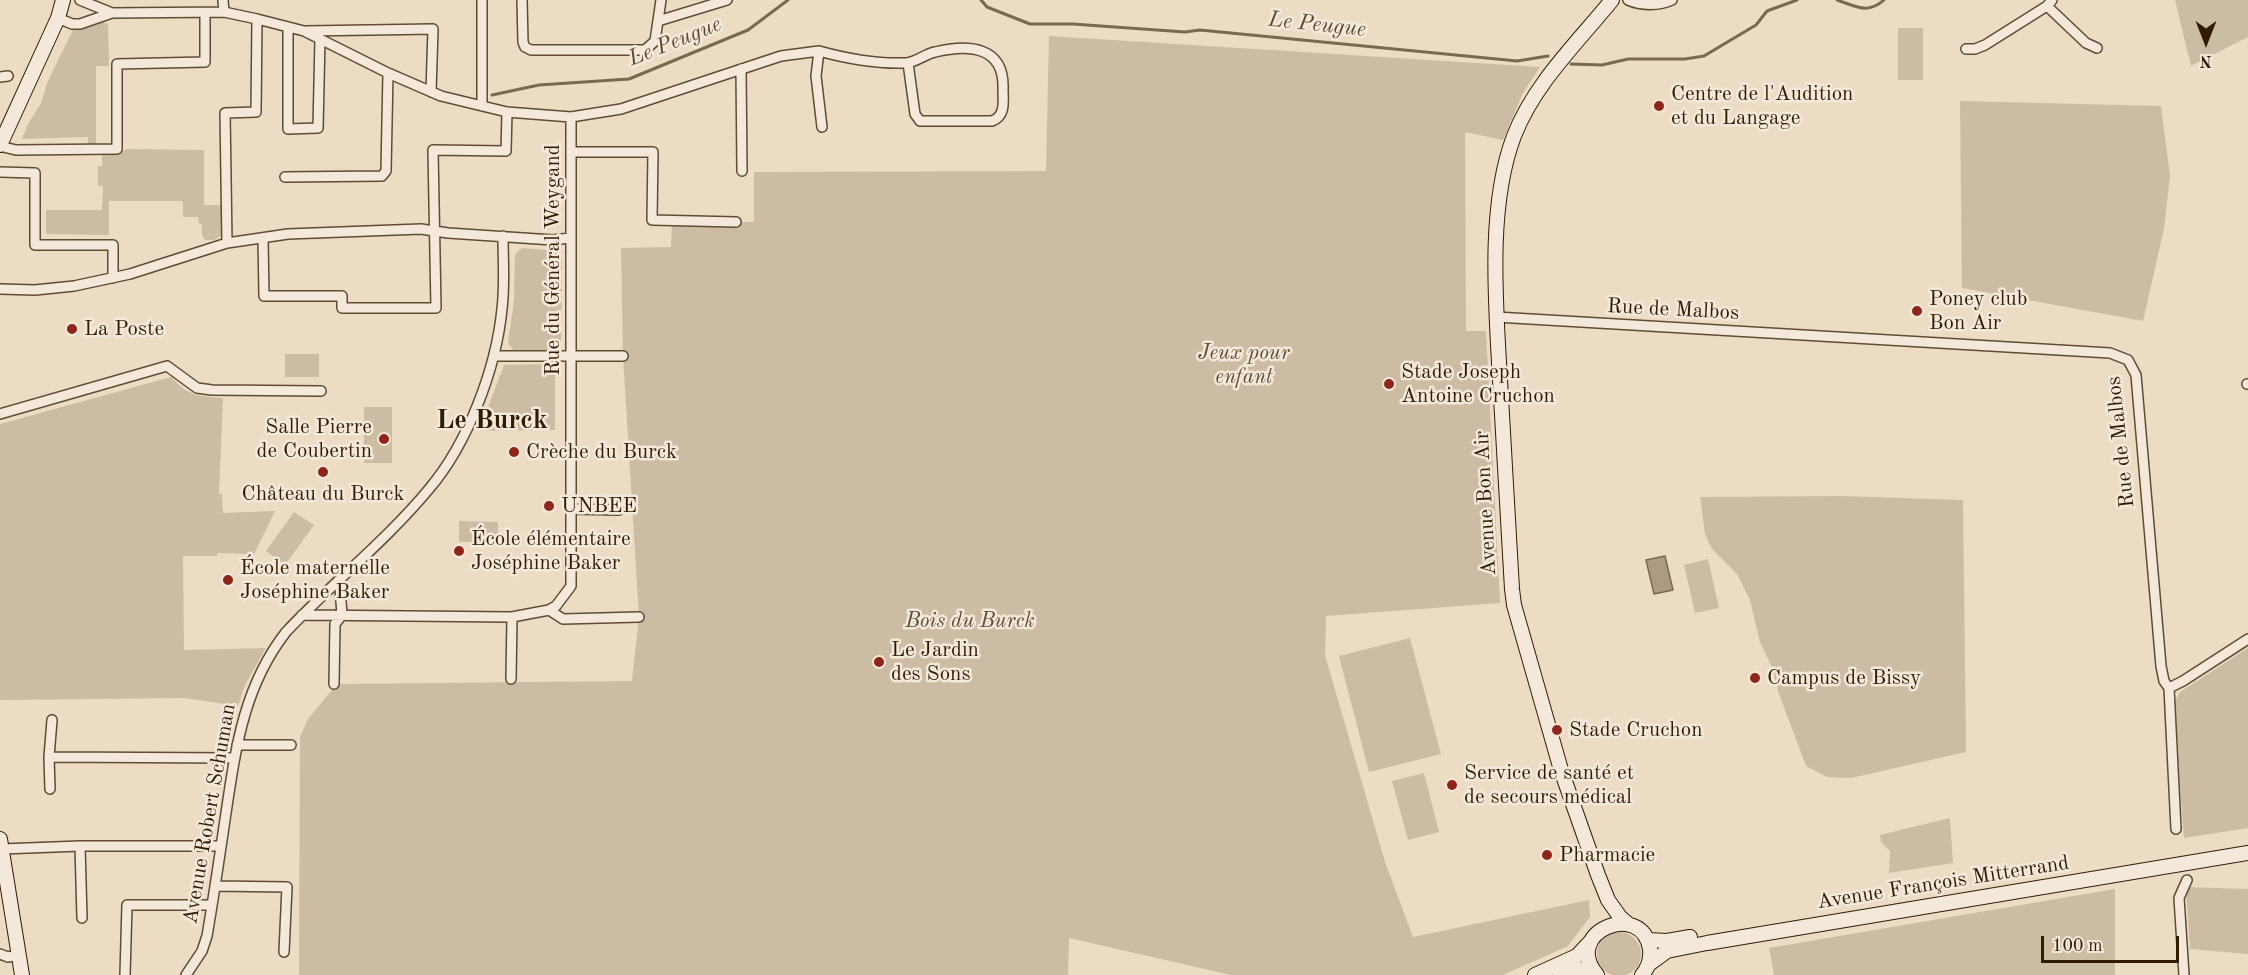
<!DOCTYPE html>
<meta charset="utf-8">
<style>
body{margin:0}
#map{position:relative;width:2248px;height:975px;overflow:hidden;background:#ecdcc4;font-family:"Old Standard TT",serif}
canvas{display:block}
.north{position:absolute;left:2176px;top:12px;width:60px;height:60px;-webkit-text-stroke:4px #f3e8d9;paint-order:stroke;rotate:180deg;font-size:16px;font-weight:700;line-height:24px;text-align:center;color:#301d01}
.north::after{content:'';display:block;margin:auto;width:21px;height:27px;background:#301d01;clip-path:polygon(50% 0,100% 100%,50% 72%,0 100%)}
.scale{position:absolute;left:2041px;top:936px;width:138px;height:27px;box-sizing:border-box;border:3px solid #301d01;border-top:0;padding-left:8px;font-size:18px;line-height:21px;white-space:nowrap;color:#301d01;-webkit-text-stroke:4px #f3e8d9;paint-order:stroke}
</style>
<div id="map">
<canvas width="2248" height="975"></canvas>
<div class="north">N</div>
<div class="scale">100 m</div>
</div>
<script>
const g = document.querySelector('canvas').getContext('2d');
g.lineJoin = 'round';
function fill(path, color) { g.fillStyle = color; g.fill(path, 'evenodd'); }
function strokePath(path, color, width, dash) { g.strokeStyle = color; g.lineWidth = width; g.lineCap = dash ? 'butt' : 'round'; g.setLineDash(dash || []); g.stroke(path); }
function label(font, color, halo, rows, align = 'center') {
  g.font = font + ' "Old Standard TT",serif'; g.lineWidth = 5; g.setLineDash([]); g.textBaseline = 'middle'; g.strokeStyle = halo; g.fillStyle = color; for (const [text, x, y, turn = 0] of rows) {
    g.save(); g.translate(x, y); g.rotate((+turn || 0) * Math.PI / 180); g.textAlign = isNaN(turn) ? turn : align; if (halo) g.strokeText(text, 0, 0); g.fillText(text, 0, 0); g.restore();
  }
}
fill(new Path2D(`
 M2175,0H2248V37L2191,66Z
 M103,22L108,24L109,66H96V146H88V137L22,139L28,124L41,103L48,81L73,30Z
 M1898,28H1923V80H1898Z
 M1049,36L1540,67L1523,93L1503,140L1465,132L1466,331H1486L1500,603L1326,616L1325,655L1385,862L1413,937L1589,900L1590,917L1568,946L1503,975H1231L1069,938L1068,975H299L300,737L308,719L337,684L632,681L639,617L623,356L621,248L671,247L672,221L754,222V172L1046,171Z
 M1960,101L2161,106L2170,176L2164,229L2143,321L1962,288Z
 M127,149L204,150V205H222V235L214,240H205L202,235V224H199L198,217H183V201H109V235L46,234V210H102L103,186H98V166H102V153L120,152Z
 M523,248L557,251L562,257L561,350H513L508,343L514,301L515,255L519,250Z
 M285,354H319V377H285Z
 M555,364V430L479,431L504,365Z
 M171,377C188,396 198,396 223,398L219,494H222L223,513L275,511L254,554L217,553V556H183L184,650L266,648L245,685L238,706L185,698L0,700V424Z
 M364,407H392V463H364Z
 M1841,496L1963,500L1966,752L1851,778L1827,777L1806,766L1779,694L1771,665L1760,642L1750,600L1737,574L1712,549L1705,534L1700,497Z
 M294,512L314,525L285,565L266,551Z
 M459,521L498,522V542H459Z
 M1708,559L1719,608L1695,613L1684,565Z
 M1410,638L1441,754L1369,772L1339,656Z
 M2248,648V828L2184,838L2173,705L2180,692Z
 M1424,773L1439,832L1408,840L1392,781Z
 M1950,818L1953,863L1889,873L1890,851L1881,842L1880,835Z
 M2186,887L2248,889V954L2190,949Z
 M2115,889V975H1774L1769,948Z
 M1597 954a22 22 0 1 1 44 0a22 22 0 1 1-44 0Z`), '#ccbca3');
const water = new Path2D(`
 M1665,556L1673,590L1654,594L1646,560Z`);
fill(water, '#ac9b82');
strokePath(water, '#7a694e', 1.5);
strokePath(new Path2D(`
 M981,0L987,7L1030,24H1073L1185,32L1200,30L1517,61L1548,56
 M1837,0C1856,6 1867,15 1884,0
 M1571,64L1602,65L1628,59H1685L1704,56L1756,25L1767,11L1797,0
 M492,95L539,85L629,79L748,30L788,0`), '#7a694e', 3);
const minor = new Path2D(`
 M80,0L112,13
 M223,0L224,12
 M482,0V106
 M522,0L523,42L525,47L531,50H645L655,41L661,0
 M1628,0C1641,6 1660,6 1672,0
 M2047,6L2086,43L2097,48
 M58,18L72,24H80L112,13L224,12L257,19L304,31L388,73L441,96L507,112L571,117L621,109L781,56L819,51
 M658,21L727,0
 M288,27V129L318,128L320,39
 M306,31L433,29L431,92
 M1966,49H1975L1985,45L2047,6L2052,0
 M741,69L742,171
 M0,77L8,76
 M822,127L816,76L819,51C848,59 875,64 905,63C915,63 925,54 935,52C969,44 1005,46 1003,90C1003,101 1006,116 992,121H920L915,114L908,63
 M0,146L16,150L117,149V64L205,62V13
 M571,152H653L652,220L736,222
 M0,172L35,173V245H113V278
 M285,177L382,176L386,171L388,73
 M263,238L264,296H342V308H436L433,150L506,151L507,112
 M227,243L225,113L256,112L257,19
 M0,289L35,290L74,286L130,274L227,243L288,234L421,229L448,233L553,240L570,238
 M1496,317L2110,353L2128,360L2136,375L2161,666L2164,681L2169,688L2176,829
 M494,356H623
 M2247,384H2248
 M0,414L167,366L197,388L212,390L321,391
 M571,509L619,510
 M549,610L563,619L639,617
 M302,615L512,617L549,610L556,606L571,586V117
 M511,679L512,617
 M334,684L335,624L342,615L340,588L337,582
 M2169,688L2183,681L2248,639
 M237,745H291
 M49,757L235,758
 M50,789L49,757L52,720
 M80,846L82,918
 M2,849L80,846H221
 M215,886L287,887L284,952
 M0,954L8,957L19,955
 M125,975L127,905H212
 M186,975L202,951L207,936C214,895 220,854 226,813C236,746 244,686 286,632C332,583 386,541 429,489C468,443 496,369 502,309C505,285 503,260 503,236
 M2184,975L2179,898L2187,880`);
const secondary = new Path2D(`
 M1612,0C1577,43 1534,84 1514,136C1487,207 1496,305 1500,380C1504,449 1508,519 1512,589L1514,605L1561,770L1598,875L1608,900L1620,917L1628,924
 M0,145L58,18L63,0
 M0,839L22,975
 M1648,940L1667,941L1690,937
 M1649,964L1667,951L1707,943L2248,853
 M1535,975L1577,956L1590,942
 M1560,975L1578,969L1593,970
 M1597,975C1561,932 1642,899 1650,949C1651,959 1649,967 1642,975`);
strokePath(minor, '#5f4d32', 12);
strokePath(secondary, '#301d01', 16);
strokePath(minor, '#f3e8d9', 9);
strokePath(secondary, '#f3e8d9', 14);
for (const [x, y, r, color] of [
 [1659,106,6,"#8f2418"],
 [1917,311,6,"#8f2418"],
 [72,329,6,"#8f2418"],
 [1389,384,6,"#8f2418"],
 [384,439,6,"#8f2418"],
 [514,452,6,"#8f2418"],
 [323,472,6,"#8f2418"],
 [549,506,6,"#8f2418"],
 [459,551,6,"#8f2418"],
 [228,580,6,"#8f2418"],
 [879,662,6,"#8f2418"],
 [1755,678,6,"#8f2418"],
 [1557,730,6,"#8f2418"],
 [1452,785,6,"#8f2418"],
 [1547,855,6,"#8f2418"]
]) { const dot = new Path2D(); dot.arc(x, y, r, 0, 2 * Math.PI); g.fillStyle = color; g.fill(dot); strokePath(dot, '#f3e8d9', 2); }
label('21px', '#301d01', '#f3e8d9', [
 ["Centre de l'Audition",1671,94],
 ["et du Langage",1671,118],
 ["Poney club",1929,299],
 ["Bon Air",1929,323],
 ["La Poste",84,329],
 ["Stade Joseph",1401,372],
 ["Antoine Cruchon",1401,396],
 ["Salle Pierre",372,427,"right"],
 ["de Coubertin",372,451,"right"],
 ["Crèche du Burck",526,452],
 ["Château du Burck",323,494,"center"],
 ["UNBEE",561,506],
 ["École élémentaire",471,539],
 ["Joséphine Baker",471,563],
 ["École maternelle",240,568],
 ["Joséphine Baker",240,592],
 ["Le Jardin",891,650],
 ["des Sons",891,674],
 ["Campus de Bissy",1767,678],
 ["Stade Cruchon",1569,730],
 ["Service de santé et",1464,773],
 ["de secours médical",1464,797],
 ["Pharmacie",1559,855]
], 'left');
label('21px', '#301d01', '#f3e8d9', [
 ["Rue du Général Weygand",553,260,-90],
 ["Rue de Malbos",1673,310,3],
 ["Rue de Malbos",2121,442,-96],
 ["Avenue Bon Air",1486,503,-93],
 ["Avenue Robert Schuman",210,814,-80],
 ["Avenue François Mitterrand",1943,883,-9]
]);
label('italic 21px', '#5f4d32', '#f3e8d9', [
 ["Jeux pour",1244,353],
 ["enfant",1244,377],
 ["Bois du Burck",970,621]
]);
label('italic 22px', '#5b492e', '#f3e8d9', [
 ["Le Peugue",1317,25,6],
 ["Le Peugue",675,42,-22]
]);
label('bold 27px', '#301d01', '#f3e8d9', [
 ["Le Burck",492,421]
]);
</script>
